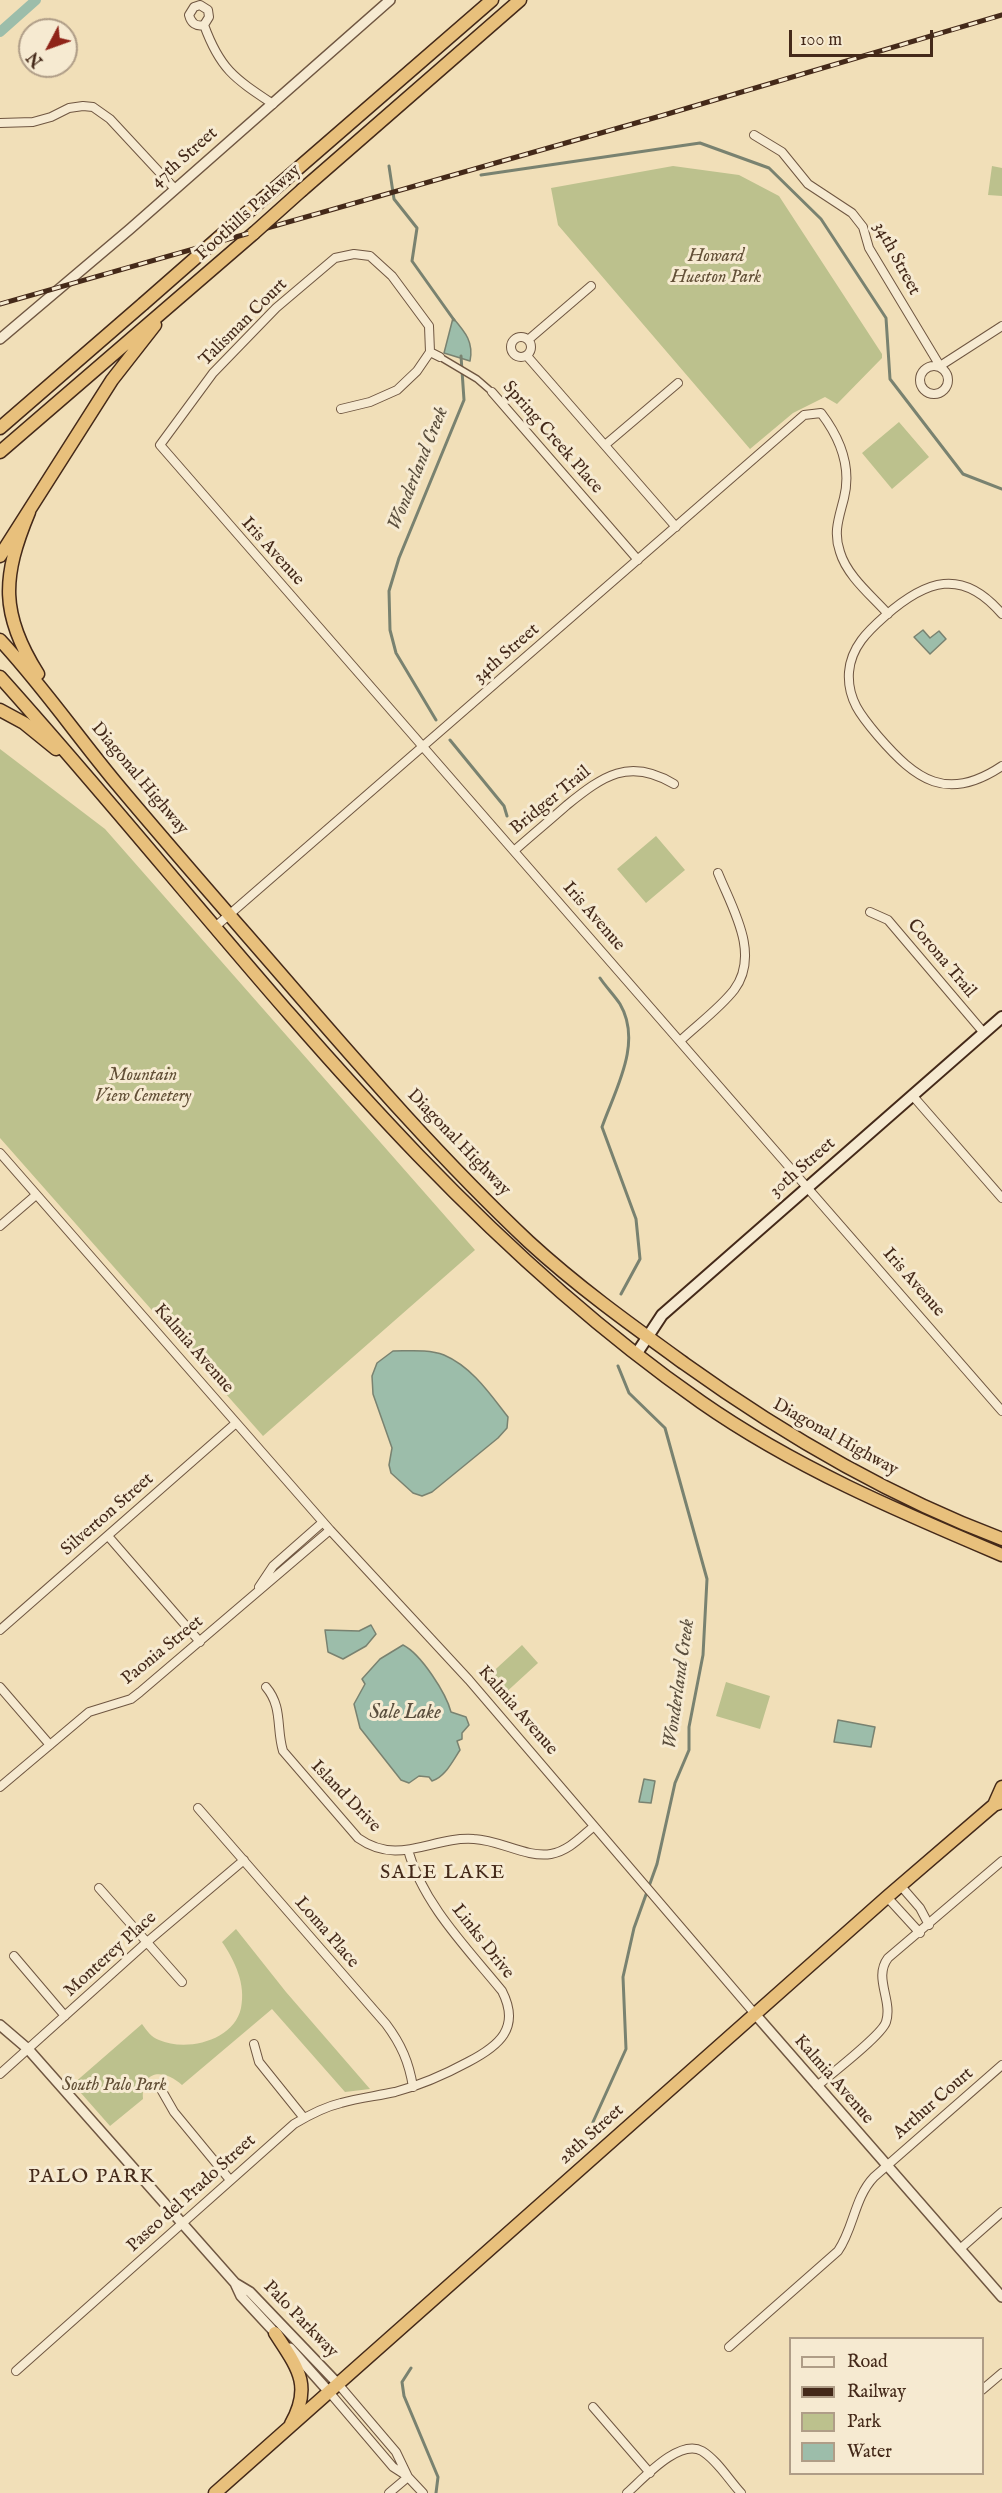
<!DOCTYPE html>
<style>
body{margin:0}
#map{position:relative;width:1002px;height:2493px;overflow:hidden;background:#f1dfb8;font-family:"IM FELL English",serif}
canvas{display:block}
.legend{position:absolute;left:789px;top:2337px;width:195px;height:138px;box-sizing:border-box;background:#f6ead1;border:2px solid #af9d87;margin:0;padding:8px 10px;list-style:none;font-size:18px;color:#442919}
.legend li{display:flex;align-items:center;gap:12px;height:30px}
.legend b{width:30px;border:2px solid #af9d87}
.north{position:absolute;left:18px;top:18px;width:60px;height:60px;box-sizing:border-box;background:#f6ead1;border:2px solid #af9d87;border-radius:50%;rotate:229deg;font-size:16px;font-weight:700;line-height:24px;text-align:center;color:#442919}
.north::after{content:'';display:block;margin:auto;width:21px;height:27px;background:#8f2418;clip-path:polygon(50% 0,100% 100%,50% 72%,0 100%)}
.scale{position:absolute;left:789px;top:30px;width:144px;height:27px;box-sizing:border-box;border:3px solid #442919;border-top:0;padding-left:8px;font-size:18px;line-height:21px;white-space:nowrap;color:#442919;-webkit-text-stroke:4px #f6ead1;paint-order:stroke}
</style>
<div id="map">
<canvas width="1002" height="2493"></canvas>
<ul class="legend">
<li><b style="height:8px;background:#f6ead1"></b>Road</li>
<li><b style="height:8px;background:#442919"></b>Railway</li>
<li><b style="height:16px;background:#bcc18d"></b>Park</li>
<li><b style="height:16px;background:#9cbdaa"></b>Water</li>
</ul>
<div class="north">N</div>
<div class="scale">100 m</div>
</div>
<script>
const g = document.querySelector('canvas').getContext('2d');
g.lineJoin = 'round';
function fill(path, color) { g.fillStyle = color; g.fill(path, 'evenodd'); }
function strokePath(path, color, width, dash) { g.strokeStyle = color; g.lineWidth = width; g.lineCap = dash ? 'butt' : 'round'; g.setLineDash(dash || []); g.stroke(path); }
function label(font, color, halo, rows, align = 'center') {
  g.font = font + ' "IM FELL English",serif'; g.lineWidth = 6; g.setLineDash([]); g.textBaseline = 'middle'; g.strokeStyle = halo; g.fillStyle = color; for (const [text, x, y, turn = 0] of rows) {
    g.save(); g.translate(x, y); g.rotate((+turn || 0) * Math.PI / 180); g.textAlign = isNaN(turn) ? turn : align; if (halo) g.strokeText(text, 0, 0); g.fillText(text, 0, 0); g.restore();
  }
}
fill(new Path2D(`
 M673,166L739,175L779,196L882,354V358L837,404L825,397L793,413L750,449L558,225L551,188Z
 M992,166L1002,168V196L988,195Z
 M899,422L929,457L892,489L862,453Z
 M0,749L105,829L475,1250L263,1436L0,1138Z
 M656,836L685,870L646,903L617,869Z
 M522,1645L538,1663L502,1696L486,1678Z
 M726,1682L770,1696L760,1729L716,1716Z
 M236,1929L286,1992L370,2089L345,2092L272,2009L182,2085C164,2069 141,2069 143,2099L110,2126L73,2084L142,2024C147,2031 151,2037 159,2040C186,2052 234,2041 241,2008C246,1984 235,1961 222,1942Z`), '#bcc18d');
const water = new Path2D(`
 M453,318C465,332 474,342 470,361L444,353Z
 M923,630L930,638L939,631L946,639L930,654L914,637Z
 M393,1351C409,1351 429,1349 444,1355C472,1367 490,1394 508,1417L507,1428L498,1438L432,1492L422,1496L413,1493L391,1473L389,1465L392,1448L373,1394L372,1376L377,1363Z
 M371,1625L376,1634L366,1646L343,1659L328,1652L325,1630L359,1631Z
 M403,1645C421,1654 446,1693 451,1712L466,1717L469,1725L462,1733V1739L457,1741L460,1750C452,1762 445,1777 432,1781L429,1777L419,1776L409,1783L401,1780L360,1728L354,1704L365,1684L362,1679L380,1659Z
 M838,1720L875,1727L871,1747L834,1742Z
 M644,1779L655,1781L651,1803L639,1802Z`);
fill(water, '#9cbdaa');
strokePath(water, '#798270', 1.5);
strokePath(new Path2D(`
 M389,166L394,199L417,228L412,261L454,320
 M481,175L700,143L769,168L821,219L886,318L890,379L963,474L1002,489
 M436,720L396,653L390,630L389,591L399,558L464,400L461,356
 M450,740L504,806L507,816
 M600,978C606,987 614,995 620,1004C643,1043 615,1090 602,1127L636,1219L640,1259L621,1294
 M593,2122L626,2049L623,1977L634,1928L657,1864L675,1783L689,1750V1727L703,1655L707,1579L665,1428L629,1393L618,1366
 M411,2368L402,2382L404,2396L438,2477L436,2493`), '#798270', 3);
strokePath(new Path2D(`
 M0,32L36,0`), '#9cbdaa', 10);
const pedestrian = new Path2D(`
 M440,357L477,379L492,392`);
const minor = new Path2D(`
 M204,25C196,27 191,23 189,15L194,7L200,5L208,10L209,17L204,25C220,69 234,78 273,104
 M0,123L33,122L51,117L69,108L83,106L93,107L110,119L175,189
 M754,135L782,152L808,184L852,213L863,227L869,248L940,366L1002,326
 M511 347a10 10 0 1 1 20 0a10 10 0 1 1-20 0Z
 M528,340L591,286
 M430,352L440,357
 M527,356L676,527
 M920 380a14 14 0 1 1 28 0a14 14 0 1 1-28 0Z
 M492,392L638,560
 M341,409L370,402L397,390L417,371L430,352L429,326L392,276L370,256L354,254L335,258L276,308L213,373L160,445L1002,1411
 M605,445L678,383
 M1002,614C962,567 926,580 885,616C868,631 851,647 849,672C847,699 861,716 878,736C916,780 947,803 1002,766
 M515,850C532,835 550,820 567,805C603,776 629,757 674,784
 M870,912L888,920L984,1033
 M215,927L804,415L821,413C840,438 852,466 844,498C839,518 833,532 840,552C847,576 872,596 888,614
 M680,1041C698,1024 719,1009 734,990C761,954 732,908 718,873
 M912,1095L1002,1198
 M0,1153L330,1530L469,1680L755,2014
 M0,1226L36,1195
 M108,1536L200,1642
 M259,1587L273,1566L323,1522
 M0,1630L236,1423
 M0,1687L50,1745
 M266,1687C283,1707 276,1728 283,1751L358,1838C399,1867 432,1836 474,1839C500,1840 526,1858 551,1854C568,1851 580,1838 593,1827
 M0,1787L89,1712L131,1699L140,1692L330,1530
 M198,1808L386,2024C401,2044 409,2062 413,2087
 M900,1885L920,1908L929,1925
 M99,1888L182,1982
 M887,1897L920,1933
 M14,1956L65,2016
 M254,2044L259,2062L304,2118
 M0,2074L147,1942L244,1860
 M817,2086C830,2075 882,2035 886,2022C893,2000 873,1978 888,1958L1002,1861
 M162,2091L174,2112L230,2180
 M960,2249L1002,2212
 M729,2347L838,2251C854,2228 854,2198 874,2177L1002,2065
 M16,2371L294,2124C309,2115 324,2107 341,2103C358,2098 377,2096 395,2092C421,2085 444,2075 468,2062C499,2046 521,2028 502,1991C467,1948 423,1904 408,1850
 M339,2385L396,2452L408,2477L423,2493
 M982,2390L1002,2373
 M330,2393L393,2467L407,2476
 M593,2407L650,2473
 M389,2493L408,2477
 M627,2493C643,2479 679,2438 702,2451C717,2460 729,2480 741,2493`);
const tertiary = new Path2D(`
 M0,339L130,229L390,0
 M755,2014L1002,2297
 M0,2025L28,2049L235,2283L241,2296L278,2336
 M235,2283L250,2292L339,2385
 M290,2348L330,2393`);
const secondary = new Path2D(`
 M637,1353L662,1315L1002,1017`);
const trunk = new Path2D(`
 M302,190L520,0
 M265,197L492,0
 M0,428L143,304
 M0,452L254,233
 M29,512C2,577 0,614 38,674
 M0,556L112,380L155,325
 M0,640C42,685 77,736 117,784C174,852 233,919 291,986C367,1074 444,1162 529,1242C578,1287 631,1325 685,1364C784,1435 888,1496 1002,1539
 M0,677C224,926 423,1208 701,1402C794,1467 898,1511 1002,1555
 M0,710L24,723L56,749
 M994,1805L1002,1787
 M275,2333C297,2367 313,2385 291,2424
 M215,2493L887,1897L994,1805L1002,1802`);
strokePath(pedestrian, '#6f5641', 8);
strokePath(minor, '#6f5641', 10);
strokePath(tertiary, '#6f5641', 12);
strokePath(secondary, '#442919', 14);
strokePath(trunk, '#442919', 15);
strokePath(pedestrian, '#f6ead1', 5);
strokePath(minor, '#f6ead1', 8);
strokePath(tertiary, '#f6ead1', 9);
strokePath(secondary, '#f6ead1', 10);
strokePath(trunk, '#e8c07c', 12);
const rail = new Path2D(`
 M0,304L664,115L1002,15`);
strokePath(rail, '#442919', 5);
strokePath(rail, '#f6ead1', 3, [9]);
const trunkBridge = new Path2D(`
 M254,233L302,190
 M143,304L265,197`);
strokePath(trunkBridge, '#442919', 15, []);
strokePath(trunkBridge, '#e8c07c', 12);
label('18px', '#442919', '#f6ead1', [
 ["47th Street",185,158,-41],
 ["Foothills Parkway",249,213,-42],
 ["34th Street",896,259,62],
 ["Talisman Court",244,323,-45],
 ["Spring Creek Place",552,438,49],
 ["Iris Avenue",272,552,48],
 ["34th Street",507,654,-41],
 ["Diagonal Highway",139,779,50],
 ["Bridger Trail",551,801,-39],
 ["Iris Avenue",593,917,49],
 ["Corona Trail",941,959,50],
 ["Diagonal Highway",458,1143,46],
 ["30th Street",803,1168,-41],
 ["Iris Avenue",913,1283,49],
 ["Kalmia Avenue",193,1349,49],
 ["Diagonal Highway",835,1438,29],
 ["Silverton Street",108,1515,-41],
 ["Paonia Street",163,1651,-39],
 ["Kalmia Avenue",517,1711,49],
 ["Island Drive",345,1797,46],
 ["Loma Place",326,1933,49],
 ["Links Drive",482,1942,52],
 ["Monterey Place",111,1955,-42],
 ["Kalmia Avenue",833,2080,49],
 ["Arthur Court",934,2104,-41],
 ["28th Street",592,2135,-42],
 ["Paseo del Prado Street",192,2194,-42],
 ["Palo Parkway",300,2320,46]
]);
label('italic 18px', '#624f36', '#f6ead1', [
 ["Howard",716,257],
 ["Hueston Park",716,278],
 ["Mountain",143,1076],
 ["View Cemetery",143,1097],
 ["South Palo Park",114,2086]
]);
label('italic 20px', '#5a4e3d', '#f6ead1', [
 ["Wonderland Creek",419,469,-68],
 ["Wonderland Creek",680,1684,-82],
 ["Sale Lake",405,1714]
]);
g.letterSpacing = '1.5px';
label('20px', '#442919', '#f6ead1', [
 ["SALE LAKE",443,1874],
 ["PALO PARK",92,2178]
]);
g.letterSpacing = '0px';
</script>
